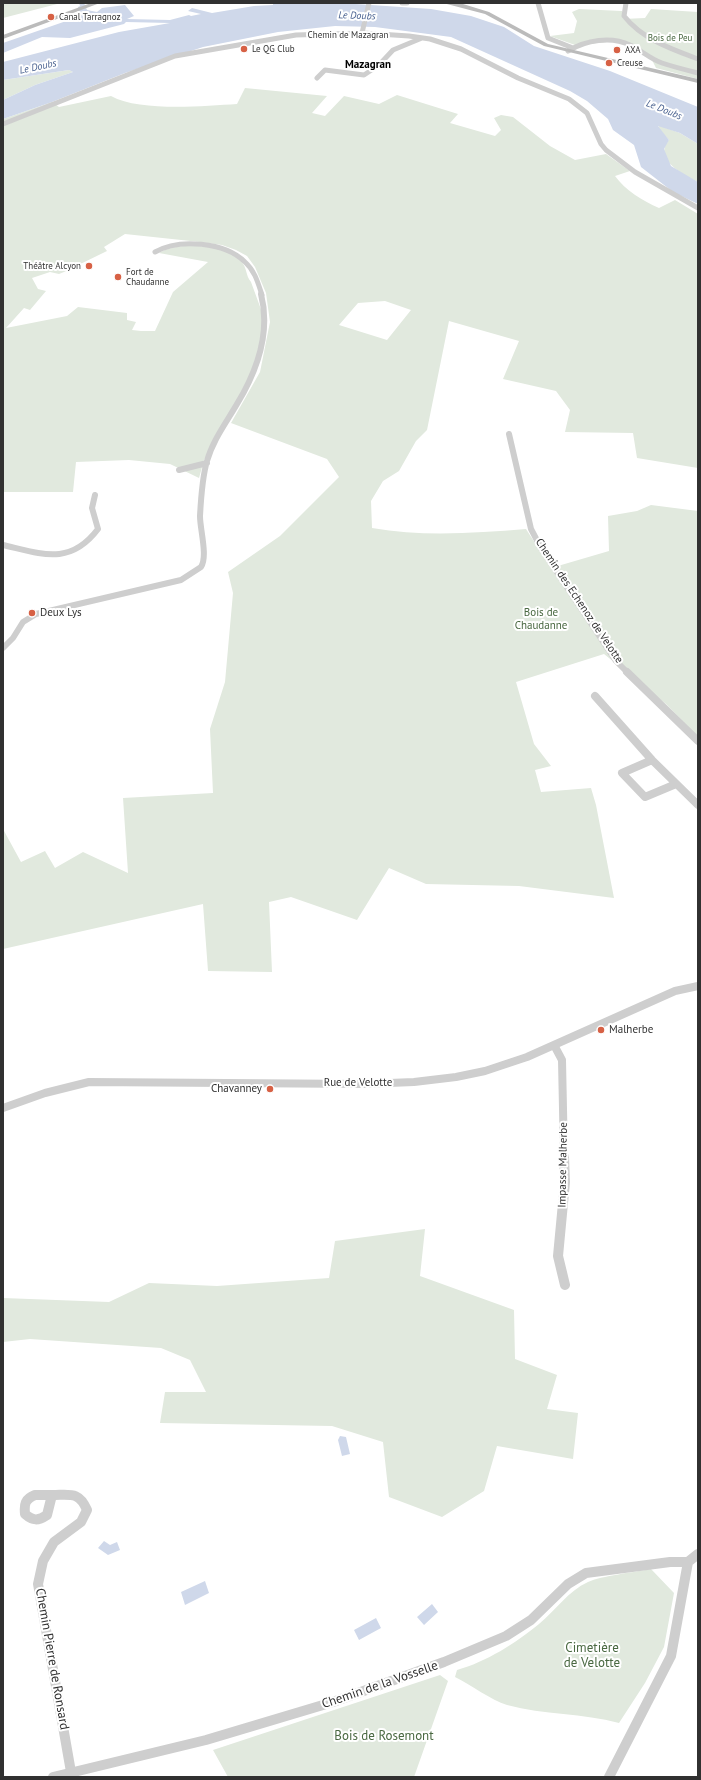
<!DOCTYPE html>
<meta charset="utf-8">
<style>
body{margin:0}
#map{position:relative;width:701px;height:1780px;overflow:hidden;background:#fff;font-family:"PT Sans",sans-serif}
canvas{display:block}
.frame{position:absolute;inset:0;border:4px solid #313131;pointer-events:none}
</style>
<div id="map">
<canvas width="701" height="1780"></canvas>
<div class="frame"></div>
</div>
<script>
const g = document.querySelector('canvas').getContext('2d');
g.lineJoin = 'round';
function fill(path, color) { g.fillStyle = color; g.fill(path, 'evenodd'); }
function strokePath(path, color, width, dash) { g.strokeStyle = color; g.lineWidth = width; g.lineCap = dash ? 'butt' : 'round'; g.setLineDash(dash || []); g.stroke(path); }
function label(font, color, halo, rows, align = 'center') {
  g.font = font + ' "PT Sans",sans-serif'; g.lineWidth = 4; g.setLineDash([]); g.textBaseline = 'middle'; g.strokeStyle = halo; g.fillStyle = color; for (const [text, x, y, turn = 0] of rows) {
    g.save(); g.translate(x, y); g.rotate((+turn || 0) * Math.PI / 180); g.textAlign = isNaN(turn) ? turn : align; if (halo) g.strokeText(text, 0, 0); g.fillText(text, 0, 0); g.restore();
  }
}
fill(new Path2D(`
 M3,3H61L3,18Z
 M579,9L622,11L623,19L645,18L651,9L698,12V79L656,68L652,60L619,41L575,45L550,36L574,33L577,21L572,12Z
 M69,70L73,72L35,85L3,100V80Z
 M245,88L327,96L312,113L325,116L344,96L379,104L397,95L458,114L450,123L495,136L501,130L494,118L501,115L513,117L550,146L575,160L606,154L630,171L615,176C625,190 643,201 659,208L675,200L698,214V468L637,458L633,433L565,432L570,410L556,391L503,379L519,341L449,321L427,430L416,441L399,471L383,481L371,501L372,528C423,537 475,533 526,529L551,568L609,551L608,516L637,511L651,505L698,511V737L666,704L604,654L516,682L534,744L551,766L535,770L541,792L591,788L596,805L614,898L519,886L426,884L389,868L357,920L291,897L269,902L272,972L208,971L203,904L3,949V829L21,862L45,851L55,868L83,852L128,873L123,798L213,793L210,729L225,682L233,593L228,572L280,536L339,477L327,459L231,423L260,372L270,322L266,293L255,267L247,256L236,250L222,245L200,242L125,234L104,247L107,251L64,272L59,274L50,272L32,278L38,289L46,291L30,310L24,308L6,328L67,316L78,307L127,313V320L136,322L132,330L141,331H155L173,292L208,262L159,253C179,241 222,244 240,260C248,268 245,275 251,282L266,323L255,373L204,460L199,478L170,464L129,460L76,462L73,492H3V119L52,102L59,107L111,96C140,112 203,106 237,104ZM385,301L411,310L387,340L339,325L358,303Z
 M658,125L680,133L698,144V182C684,175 652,159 669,140L660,130Z
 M425,1229L420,1276L514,1310L515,1359L557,1375L547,1409L578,1413L573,1459L497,1446L484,1491L442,1517L389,1497L383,1442L332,1426L160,1423L165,1392H206L190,1360L161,1348L30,1339L3,1342V1298L109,1302L149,1283L217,1286L329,1278L335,1241Z
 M651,1569L674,1593L664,1647L645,1683L619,1723C583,1713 544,1715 507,1705C491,1700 471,1685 455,1677L457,1670C486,1662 516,1643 539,1624C556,1610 568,1591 588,1582C601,1576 635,1572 651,1569Z
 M440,1675L448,1681L414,1777H228L213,1750Z`), '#e1e9de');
fill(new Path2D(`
 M79,3H84L87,10L97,12L102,8L125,5L134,16L127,19L170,20L189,15L191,16L201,14L188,11L192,8L212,13L254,6L273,5V3H341L431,9L471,16L504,27L534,46L610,71L698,107V144L680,133L658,126L669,140L664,149L671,166L698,182V204L673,192L641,167L634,145L613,130L608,119L587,101L570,91L451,37L375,27L335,26L278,32L203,47L125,73L52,102L3,119V100L35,85L73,72L69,70L3,80V62L119,32L170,23L126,22L124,24L70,38L42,37L3,53V43L72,19L77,14L78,7L80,6Z
 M340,1436L346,1437L350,1454L342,1456L338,1440Z
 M104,1541L110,1545L117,1542L120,1550L108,1555L98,1548Z
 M205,1581L209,1593L185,1605L181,1592Z
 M432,1604L438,1612L424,1625L417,1617Z
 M376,1618L381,1628L359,1640L354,1630Z`), '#cfd8ea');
strokePath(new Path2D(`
 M402,3H407
 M538,3L548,38L573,48
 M626,3L624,16C642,39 671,49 698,59
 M362,33L369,3
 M568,51C586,40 611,36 630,45C641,50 650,59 662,63C674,67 686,70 698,73
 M317,78L325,70L364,75L379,65L393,50L422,38
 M3,124L175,56L296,35L363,33L409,36L430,39L461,49L518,78L569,99L587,113L601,144L606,150L635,172L698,208
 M155,252C179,238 225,242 245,262C255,271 258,283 262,295`), '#cecece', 5);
strokePath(new Path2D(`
 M509,434L531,529L541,548L616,661L628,673
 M179,470L207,463
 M3,545C42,554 70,566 98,529L92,508L95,495
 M3,648L13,638L23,622L36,614L181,580L201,567C208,556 200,530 200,516C201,498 202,478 207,461C213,440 226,423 237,404C257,371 271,333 261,294`), '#cecece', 6);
strokePath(new Path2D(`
 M627,672L698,741
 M595,696L652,760L698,805
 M652,760L622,773L645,797L676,784
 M554,1045L562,1060L564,1158
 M3,1108L45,1093L89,1082L364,1084L414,1082L456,1077L485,1071L527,1057L675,991L698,986`), '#cecece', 8);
strokePath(new Path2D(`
 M564,1157L565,1182L558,1256L565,1285
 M35,1495H52L47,1515C38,1521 33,1521 25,1514C24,1504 25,1499 35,1495Z
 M52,1495C70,1495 79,1491 87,1510L81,1522L54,1542L43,1561L38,1584L71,1772
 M53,1777L206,1740L333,1702L444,1662L506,1636L531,1620L568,1584L586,1573L670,1562H688
 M609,1777L671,1656L688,1562L698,1554`), '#cecece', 10);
fill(new Path2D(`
 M91,3H100L3,39V35Z
 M443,3L463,4L489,12L548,44L698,79V83L544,46L485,14Z`), '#bbb');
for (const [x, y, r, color] of [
 [51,17,4,"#d76145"],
 [244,49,4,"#d76145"],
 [617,50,4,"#d76145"],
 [609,63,4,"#d76145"],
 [89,266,4,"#d76145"],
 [118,277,4,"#d76145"],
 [32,613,4,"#d76145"],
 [601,1030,4,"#d76145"],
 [270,1089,4,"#d76145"]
]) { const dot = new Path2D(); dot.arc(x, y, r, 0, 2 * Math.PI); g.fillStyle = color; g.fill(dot); strokePath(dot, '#fff', 1.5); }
label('9px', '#313131', '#fff', [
 ["Canal Tarragnoz",59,17],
 ["Le QG Club",252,49],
 ["AXA",625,50],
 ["Creuse",617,63],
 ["Théâtre Alcyon",81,266,"right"],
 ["Fort de",126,272],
 ["Chaudanne",126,282]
], 'left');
label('9px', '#313131', '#fff', [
 ["Chemin de Mazagran",348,35]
]);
label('9px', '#4a6942', '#fff', [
 ["Bois de Peu",670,38]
]);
label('italic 10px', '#455e8d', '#fff', [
 ["Le Doubs",357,16,2],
 ["Le Doubs",38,67,-12],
 ["Le Doubs",664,110,22]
]);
label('bold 11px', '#000', '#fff', [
 ["Mazagran",368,65]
]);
label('11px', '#313131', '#fff', [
 ["Chemin des Echenoz de Velotte",579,601,56],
 ["Rue de Velotte",358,1083],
 ["Impasse Malherbe",563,1165,-89]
]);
label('11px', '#313131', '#fff', [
 ["Deux Lys",40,613],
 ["Malherbe",609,1030],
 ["Chavanney",262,1089,"right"]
], 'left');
label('11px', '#4a6942', '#fff', [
 ["Bois de",541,613],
 ["Chaudanne",541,626]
]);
label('13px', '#4a6942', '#fff', [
 ["Cimetière",592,1648],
 ["de Velotte",592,1663],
 ["Bois de Rosemont",384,1736]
]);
label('13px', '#313131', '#fff', [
 ["Chemin Pierre de Ronsard",52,1659,80],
 ["Chemin de la Vosselle",380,1685,-19]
]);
</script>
